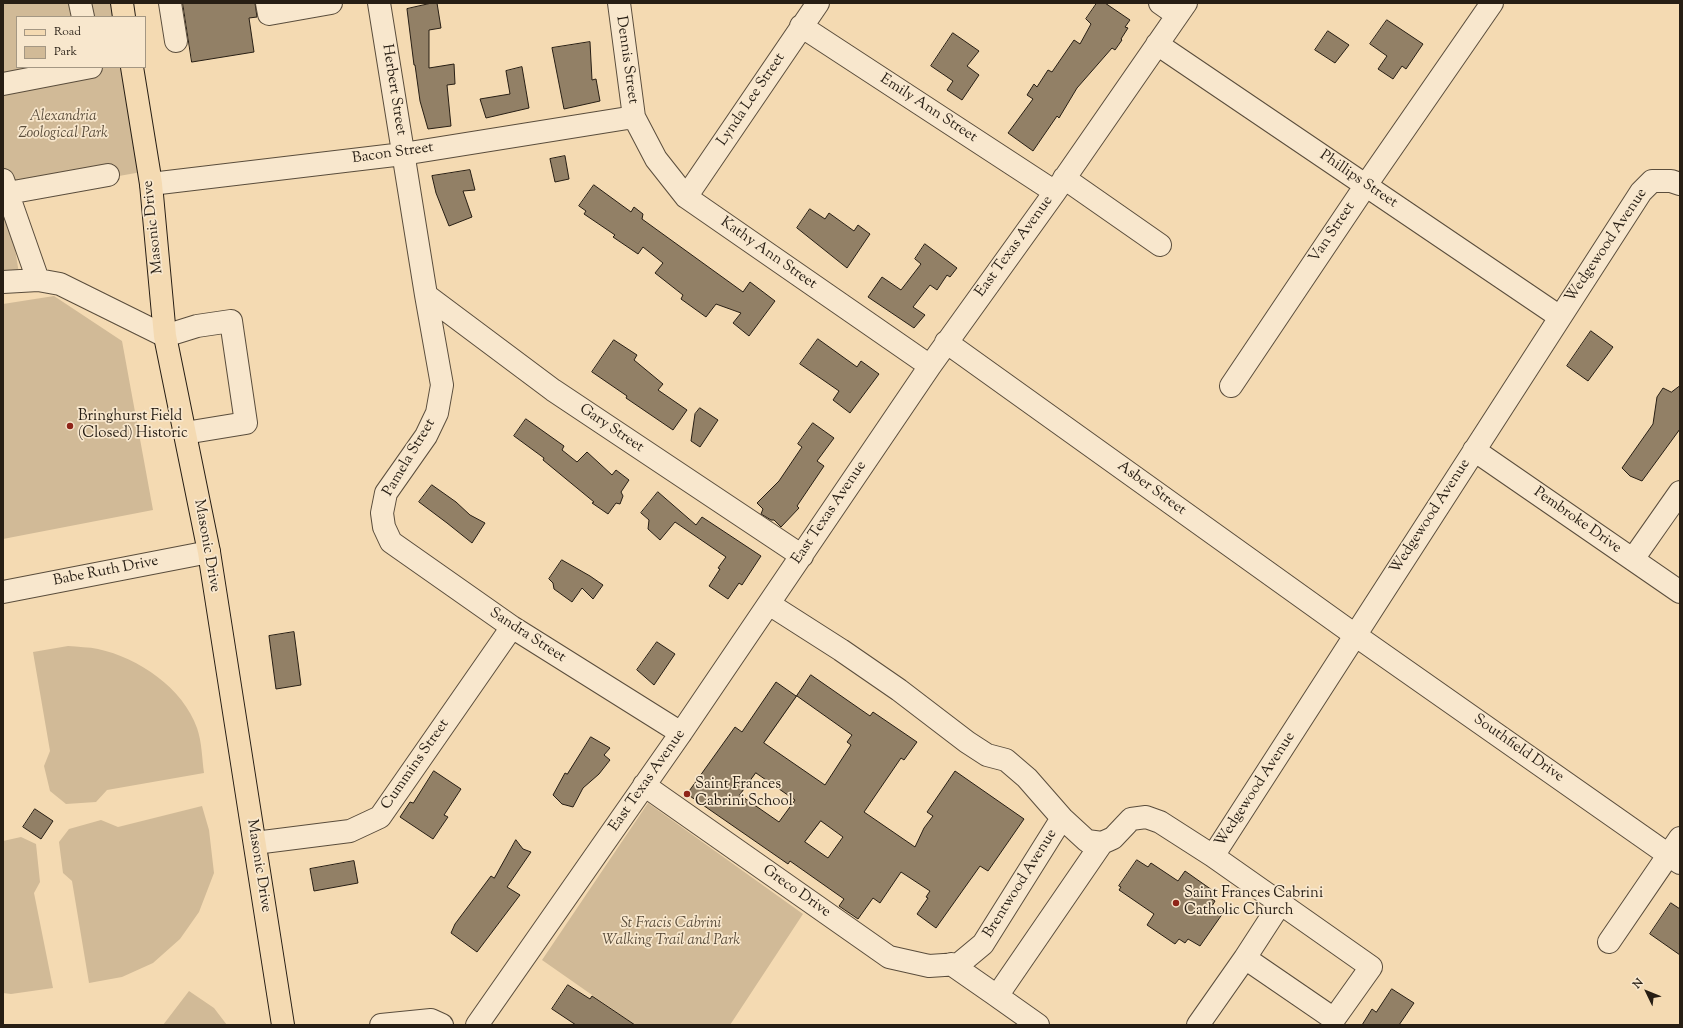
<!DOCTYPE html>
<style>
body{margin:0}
#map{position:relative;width:1683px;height:1028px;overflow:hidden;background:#f4dab2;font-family:"Sorts Mill Goudy",serif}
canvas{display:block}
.frame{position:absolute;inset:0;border:4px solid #271e14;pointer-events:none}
.legend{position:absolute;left:16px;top:16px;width:130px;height:52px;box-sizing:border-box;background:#f8e7cd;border:1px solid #a49783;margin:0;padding:5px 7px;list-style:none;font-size:12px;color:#271e14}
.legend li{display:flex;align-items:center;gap:8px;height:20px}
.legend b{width:20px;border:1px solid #a49783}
.north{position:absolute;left:1627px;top:972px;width:40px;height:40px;-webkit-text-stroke:3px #f8e7cd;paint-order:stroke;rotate:313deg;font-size:11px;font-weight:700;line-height:16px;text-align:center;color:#271e14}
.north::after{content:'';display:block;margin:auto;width:14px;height:18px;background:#271e14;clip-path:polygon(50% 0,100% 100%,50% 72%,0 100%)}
</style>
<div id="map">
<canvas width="1683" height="1028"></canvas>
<div class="frame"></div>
<ul class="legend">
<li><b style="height:5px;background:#f4dab2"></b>Road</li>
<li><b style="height:11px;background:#d1ba97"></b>Park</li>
</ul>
<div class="north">N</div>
</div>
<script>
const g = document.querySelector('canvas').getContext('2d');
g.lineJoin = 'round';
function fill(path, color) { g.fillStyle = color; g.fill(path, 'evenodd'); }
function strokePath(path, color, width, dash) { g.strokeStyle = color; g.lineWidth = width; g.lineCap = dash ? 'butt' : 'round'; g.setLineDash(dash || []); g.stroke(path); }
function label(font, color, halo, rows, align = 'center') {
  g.font = font + ' "Sorts Mill Goudy",serif'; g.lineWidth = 3.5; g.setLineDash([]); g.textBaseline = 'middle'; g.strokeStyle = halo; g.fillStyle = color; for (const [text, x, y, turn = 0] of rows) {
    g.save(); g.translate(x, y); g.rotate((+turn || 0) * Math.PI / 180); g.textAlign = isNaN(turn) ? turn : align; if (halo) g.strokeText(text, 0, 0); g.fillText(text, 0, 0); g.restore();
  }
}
fill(new Path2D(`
 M3,3H118L120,17H17V67H129L147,171L7,196L19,274L3,277Z
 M54,296L122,341L153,510L3,539V304Z
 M68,646C78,647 89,647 98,649C139,658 183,688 197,728C202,742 202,759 204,773L107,790L96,802L66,804L50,791L44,766L50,751L33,652Z
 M648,803L803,914L730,1025H635L542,960Z
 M202,806L209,830L214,873L199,912L180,939L153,963L122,977L89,983L72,881L63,873L59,842L69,829L101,820L118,827Z
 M21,837L36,844L40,882L34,893L53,988L11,994L3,993V841Z
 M189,991L214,1008L227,1025H163Z`), '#d1ba97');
const building = new Path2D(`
 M183,3H255L257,17L249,18L254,52L192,62Z
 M432,3H437L441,28L429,30V68L454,64L455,84L447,85L451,126L428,129L420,101L415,65H414L407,9Z
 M1097,3H1105L1130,20L1125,27L1128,28L1121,39L1122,40L1115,50L1112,48L1077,88L1059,118L1057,116L1033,151L1008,133L1033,99L1027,95L1034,84L1037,87L1048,70L1052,72L1074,40L1080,44L1091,24L1086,19Z
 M1387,20L1423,44L1406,69L1402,66L1393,79L1378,69L1387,56L1370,44Z
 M1328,31L1349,45L1335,63L1315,50Z
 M953,33L979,51L967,66L979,75L962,100L947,90L953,81L931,66Z
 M590,42L592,80L596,79L600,101L564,109L552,48Z
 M522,67L529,108L486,118L480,99L510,94L506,71Z
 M565,156L569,179L555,182L550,159Z
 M470,170L475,190L463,191L472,217L449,226L436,193L432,176Z
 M594,185L631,212L634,207L643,214L642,219L743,292L750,282L775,301L749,336L733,323L741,313L716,304L706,317L681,299L683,295L655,273L663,263L643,247L638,254L613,237L615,235L584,214L586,211L579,206Z
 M810,209L825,219L829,213L854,231L858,225L870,234L847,268L797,228Z
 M925,244L957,268L950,277L947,275L937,290L930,285L913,307L925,315L914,328L868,297L882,277L901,290L921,264L915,259Z
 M1591,331L1613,347L1588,381L1567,366Z
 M818,339L857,367L861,361L879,374L850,413L833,400L839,391L800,364Z
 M614,340L637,355L634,360L663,384L658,390L687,410L673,430L626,398L627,396L592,372Z
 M1680,386V429L1642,481L1630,476L1622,468L1653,424L1657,397L1663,388L1671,392Z
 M700,408L718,420L700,447L691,441L695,414Z
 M526,419L564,446L562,450L577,462L587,452L612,475L616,470L629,480L621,492L623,496L620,504L616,503L608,514L592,503L594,502L543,460L544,458L514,436Z
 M813,423L834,438L817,461L824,466L797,506L799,508L781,527L774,520H771L761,514L763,509L757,503L779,481L802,447L798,444Z
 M432,485L456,502L470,515L485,523L472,543L447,523L419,502Z
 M658,492L696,525L702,517L761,556L742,585L739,583L728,599L709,586L720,569L718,568L726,557L675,522L660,540L648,529L649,520L641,513Z
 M562,560L590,576L603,585L593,599L582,588L572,602L554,589L553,583L549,579Z
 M294,632L301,685L276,689L269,636Z
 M657,642L675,654L654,685L637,670Z
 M811,675L870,716L873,712L917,742L904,760L901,758L864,812L915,847L924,828L933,816L927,812L955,771L1024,819L988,871L980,866L936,928L917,914L928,898L926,897L930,891L901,872L880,903L873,898L858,919L839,906L844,899L790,861L788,864L687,794L735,727L742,732L776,682L796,696ZM797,696L852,735L847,742L851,745L825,785L764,743ZM756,773L795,800L779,822L740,795ZM821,821L843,837L828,858L805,842Z
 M591,737L610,748L604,755L610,760L599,774L583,788L573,807L562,804L553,795L565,773L567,774Z
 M434,771L461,789L444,815L448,817L433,839L400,817L410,802L413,803Z
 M35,809L53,821L41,839L23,827Z
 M516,840L523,849L531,852L507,887L520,895L477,952L451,933L455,924L491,876L494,878Z
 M1137,860L1148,867L1151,863L1178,881L1185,871L1212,890L1207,896L1215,901L1212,906L1223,913L1200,946L1188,939L1185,943L1179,939L1175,944L1147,925L1154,914L1119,890L1121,887L1119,886Z
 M354,861L358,883L314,891L310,869Z
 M1671,903L1680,909V955L1650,934Z
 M568,985L590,999L592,996L635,1025H576L552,1009Z
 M1392,989L1414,1003L1399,1025H1362L1372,1009L1376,1012Z`);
fill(building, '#928066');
strokePath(building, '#271e14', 1);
const minor = new Path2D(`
 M80,3L83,17
 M170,3L176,41
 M267,3L269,14L331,3
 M379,3L426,295L442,385L437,413L426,436L386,493L382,513L384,527L391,542L512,627L681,733
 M619,3L634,117L656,159L686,197L930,366
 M1160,3L1177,15
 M801,26L1055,192
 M1157,44L1560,317
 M3,84L91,67
 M1064,178L1160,245
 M3,180L38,280
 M151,184L403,154L634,117
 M8,193L108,175
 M686,197L818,3
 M3,282L38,280L60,284L165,336L197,326L231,321L246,423L185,433
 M426,295L553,390L802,556
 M946,342L1355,635L1680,863
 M1231,386L1366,185L1492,3
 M1474,450L1680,592
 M1633,559L1680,492
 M3,592L209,552
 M769,604L841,650L899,690L967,742L987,755L1006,760L1027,778L1062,818L1087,841L1102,843L1113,838L1131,819L1146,817L1160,822L1213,856L1371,967L1334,1019L1245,958L1198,1025
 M644,785L889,957L929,966L959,964L983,944L1062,818
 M255,843L350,831L380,817L512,627
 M1213,856L1641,192L1652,181H1671L1680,184
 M1609,942L1680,838
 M1245,958L1280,904
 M951,964L997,996
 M381,1025L431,1020L442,1025
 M477,1025L681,733L930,366L1055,192L1186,3
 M1038,1025L997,996L1102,843`);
const major = new Path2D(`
 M122,3L124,17
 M132,67L151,184L165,336L209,552L283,1025`);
strokePath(minor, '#5a4d3c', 24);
strokePath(major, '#271e14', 24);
strokePath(minor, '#f8e7cd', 22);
strokePath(major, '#f4dab2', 22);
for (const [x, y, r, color] of [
 [70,426,4,"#8f2418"],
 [687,794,4,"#8f2418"],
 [1176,903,4,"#8f2418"]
]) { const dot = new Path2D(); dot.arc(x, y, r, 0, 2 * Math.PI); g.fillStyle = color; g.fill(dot); strokePath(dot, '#f8e7cd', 1.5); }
label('15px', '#271e14', '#f8e7cd', [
 ["Dennis Street",626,60,82],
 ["Herbert Street",393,90,81],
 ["Lynda Lee Street",752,100,-56],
 ["Emily Ann Street",928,109,33],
 ["Bacon Street",393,154,-8],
 ["Phillips Street",1358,180,34],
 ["Masonic Drive",154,227,-96],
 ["Van Street",1333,233,-56],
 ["Wedgewood Avenue",1607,246,-56],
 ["East Texas Avenue",1015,247,-54],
 ["Kathy Ann Street",768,254,35],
 ["Gary Street",611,429,34],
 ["Pamela Street",410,458,-59],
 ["Asber Street",1151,489,36],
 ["East Texas Avenue",830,513,-56],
 ["Wedgewood Avenue",1431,517,-57],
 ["Pembroke Drive",1577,521,35],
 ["Masonic Drive",206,546,80],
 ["Babe Ruth Drive",106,572,-11],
 ["Sandra Street",527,636,33],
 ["Southfield Drive",1518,749,35],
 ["Cummins Street",416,765,-55],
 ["East Texas Avenue",648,781,-55],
 ["Wedgewood Avenue",1256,790,-57],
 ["Masonic Drive",258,866,81],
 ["Brentwood Avenue",1021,884,-58],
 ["Greco Drive",796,892,35]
]);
label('italic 15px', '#5a4d3b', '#f8e7cd', [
 ["Alexandria",63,117],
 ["Zoological Park",63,134],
 ["St Fracis Cabrini",671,924],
 ["Walking Trail and Park",671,941]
]);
label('15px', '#271e14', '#f8e7cd', [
 ["Bringhurst Field",78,417],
 ["(Closed) Historic",78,434],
 ["Saint Frances",695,785],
 ["Cabrini School",695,802],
 ["Saint Frances Cabrini",1184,894],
 ["Catholic Church",1184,911]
], 'left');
</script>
